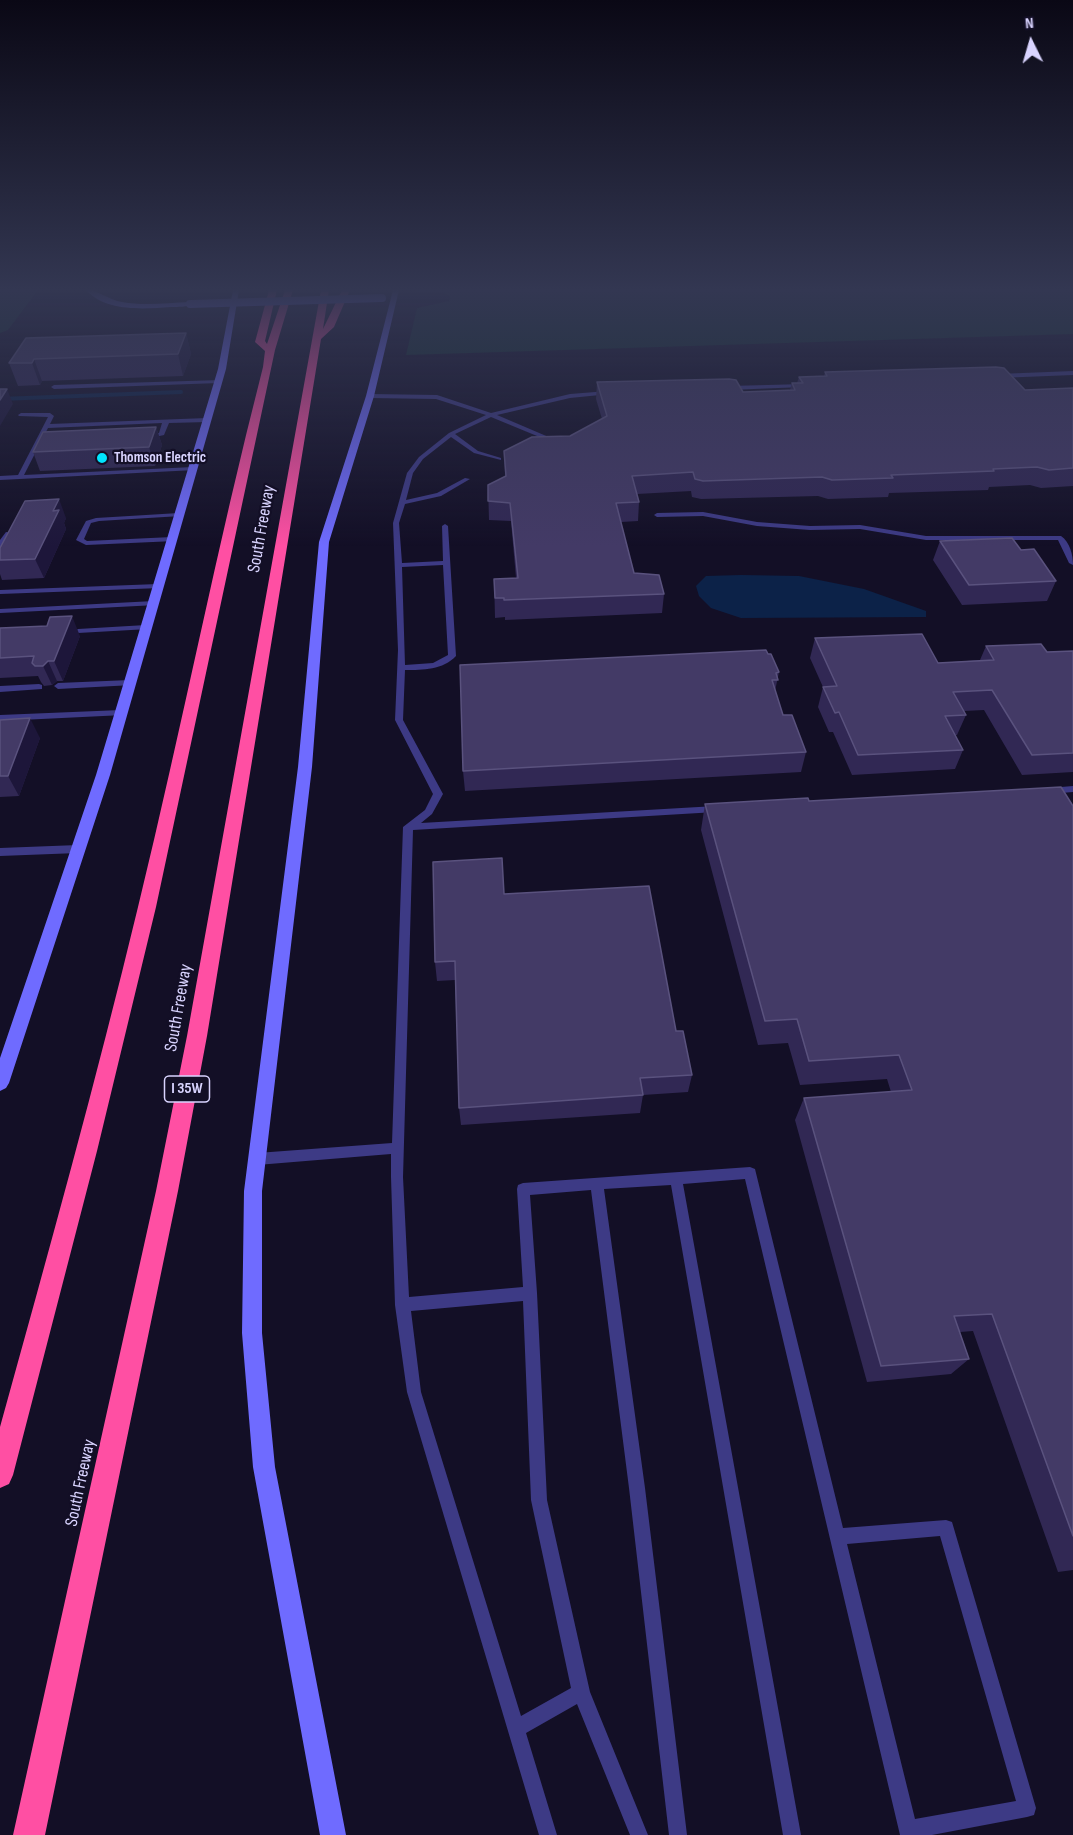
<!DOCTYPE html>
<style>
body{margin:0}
#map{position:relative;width:1073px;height:1835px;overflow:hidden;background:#130f26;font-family:"Sofia Sans Condensed",sans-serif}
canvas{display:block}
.north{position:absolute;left:1001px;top:12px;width:60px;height:60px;-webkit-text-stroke:4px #130f26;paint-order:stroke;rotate:355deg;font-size:16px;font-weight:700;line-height:24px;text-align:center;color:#d9d4ff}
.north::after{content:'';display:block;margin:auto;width:21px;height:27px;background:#d9d4ff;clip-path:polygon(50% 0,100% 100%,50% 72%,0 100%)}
</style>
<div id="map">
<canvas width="1073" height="1835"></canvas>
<div class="north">N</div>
</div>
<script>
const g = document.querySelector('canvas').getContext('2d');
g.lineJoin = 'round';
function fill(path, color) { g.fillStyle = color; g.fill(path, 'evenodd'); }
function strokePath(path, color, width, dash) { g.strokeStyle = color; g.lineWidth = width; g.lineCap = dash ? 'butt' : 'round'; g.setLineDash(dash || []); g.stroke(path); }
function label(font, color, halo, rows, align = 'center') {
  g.font = font + ' "Sofia Sans Condensed",sans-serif'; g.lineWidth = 4.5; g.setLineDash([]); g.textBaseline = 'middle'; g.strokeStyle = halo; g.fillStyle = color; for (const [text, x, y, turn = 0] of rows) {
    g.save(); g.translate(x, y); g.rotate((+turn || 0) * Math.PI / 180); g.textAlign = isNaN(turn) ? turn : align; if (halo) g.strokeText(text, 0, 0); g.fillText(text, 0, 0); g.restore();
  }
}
fill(new Path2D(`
 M0,290H38L8,330L0,333Z
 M418,290H1073V334L406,355L417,308L449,301L450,296L441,292H417Z`), '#12302f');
fill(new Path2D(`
 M741,575L799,576L864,589L926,611V617L741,618L711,608L699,596L696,586L706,576Z`), '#0c2248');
strokePath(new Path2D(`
 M0,399L181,392`), '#0c2248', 4);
fill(new Path2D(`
 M1073,371V375L998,378L995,376L998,374Z
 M221,380V382L219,383L54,389L51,387L54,385Z
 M805,384V386L803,387L729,390L726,388L729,386Z
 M608,391L611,393L610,394L570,398L497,415L558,441V443H554L491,417L455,434L478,451L501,458V460L474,453L451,437L423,459L413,473L406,500L437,493L465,478L470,479L441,496L405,504L399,523L402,563L443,561L442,526L445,524L448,526L456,656C443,670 423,670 405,670L403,720L443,794L432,814L421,823L716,806L721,809L716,812L413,830L403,1177L409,1297L523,1287L517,1189L518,1185L523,1183L750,1167L755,1169L843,1528L946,1520L952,1522L1036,1808L1034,1815L1027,1817L932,1835H900L745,1179L683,1184L801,1835H783L671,1185L604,1189L645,1488L687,1835H669L629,1488L591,1190L530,1195L537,1293L547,1500L590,1692L648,1835H630L577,1704L526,1733L557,1835H539L407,1392L395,1305L391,1177V1154L257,1165L253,1163L251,1159L253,1155L257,1153L392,1143L403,827L425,810L433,794L395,720L398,650L393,523L407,473L419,457L449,433L486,415L436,399L370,398L367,396L370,394L437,395L491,413L570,394ZM443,565L448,655L433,663L405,665L402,567ZM523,1301L531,1500L571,1688L521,1716L421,1392L411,1311ZM940,1536L1016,1801L915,1819L847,1544Z
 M21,413H50L54,416L50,424L207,418L210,420L207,422L169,423L164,435L146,439L143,437L144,436L159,433L162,423L48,428L24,475L193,467L195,468V470L0,480V476L18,475L48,417L19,416L18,415Z
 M703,512L757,522L810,526L860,525L926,536H1061C1070,542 1073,555 1073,565L1069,563L1058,540H926L860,529L810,530L757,526L703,516L657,517L654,515L657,513Z
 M179,513L181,514V516L99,521L91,523L84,539L87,541L172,537L176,539L175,541L86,545L76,540L86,521L96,518Z
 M6,532L12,533L3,548H0V540Z
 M158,584H161V588L0,594V590Z
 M154,601H157V605L0,613V609Z
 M146,625L150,627L149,629L78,633L74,631L78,629Z
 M130,680L133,681V685L58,689L54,686L58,683Z
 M39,684L42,685V689L0,692V686Z
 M121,710L124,711V715L0,721V715Z
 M1073,786V792L1049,794L1044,791L1049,788Z
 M78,845L83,849L78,853L0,856V848Z`), '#3d3a85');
fill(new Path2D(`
 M86,290C98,290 109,300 122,302C144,306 167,303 190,302L194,304C187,307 178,307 171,307C143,309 106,312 86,290Z
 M233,290H239L226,369L110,775L9,1083L6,1088L0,1091V1058L96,775L218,369Z
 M393,290H399L374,396L329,542L312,767L262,1191V1333L275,1467L346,1835H320L253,1467L242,1333L244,1191L298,767L319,542L366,396Z`), '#6f6bff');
fill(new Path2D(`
 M269,290H277L265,341L267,344L285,290H293L275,350L156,907L97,1151L13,1475L9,1484L0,1488V1427C48,1254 96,1081 138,907C182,727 217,546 263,367L265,351L255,342Z
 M321,290H329L323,329L342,290H350L334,327L321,339L207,1036L178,1191L45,1835H13L156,1191L187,1036Z`), '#ff4fa3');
strokePath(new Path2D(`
 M190,304L382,298`), '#6f6bff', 8);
fill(new Path2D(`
 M186,333L191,354L183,376L42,381L40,385L18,386L9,363Z
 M825,372L1025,390L1073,388V486L1041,488L1030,485L989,487L988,490L889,493L888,497L828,499L818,496L701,499L692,497L691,491L637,494L639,502L638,521L621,522L634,573L664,594L662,613L505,620V617L495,618L494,579L516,578L511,521L489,520L488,485L505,476L504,451L570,436L602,419L596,399L597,382L743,392L790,390L792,383H797L799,377L824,376Z
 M156,427L162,445L155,466L40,471L33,452Z
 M66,518L64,523L66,529L44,578L2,580L0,574V548Z
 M940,541L1021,550L1056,581L1047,601L962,605L933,560Z
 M0,628L80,636L63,681H57L52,685L44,686L41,682L38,676L0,678Z
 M815,638L938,663L980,660L986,646L1047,652L1073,651V772L1022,775L984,710L964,711L966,715L957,735H955L963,750L955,769L852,775L833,732H829L818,707L823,687L810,658Z
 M768,654L779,672L775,691L783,715L806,752L801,772L465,791L463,771Z
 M0,720L40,738L19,796L0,797Z
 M809,801L1073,806V1570L1058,1572L973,1331L960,1332L969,1359L951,1374L867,1382L795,1120L804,1098L891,1092L887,1079L800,1085L788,1043L758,1045L701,830L705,804Z
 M504,894L676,1031L692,1075L688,1092L643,1095L640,1113L461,1125L459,1108L455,980L437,981L435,962Z`), '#312854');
fill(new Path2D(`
 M186,333L191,354L183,376L178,354Z
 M34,359L42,381L40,385L32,363Z
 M7,389L13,404L0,426V400Z
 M156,427L162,445L155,466L149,447Z
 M59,499L66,518L64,523L66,529L44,578L35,559L53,511Z
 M72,616L80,636L63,681L54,661Z
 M48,661L57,681L52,685L43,666Z
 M30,718L40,738L19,796L8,776Z`), '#1d163a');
const building = new Path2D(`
 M186,333L178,354L34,359L32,363H9L26,338Z
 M996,367L1004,368L1025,390L1073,388V468L1049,470L1037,467L993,469L994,471L891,475L893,478L832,480L822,477L703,481L695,479L693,472L632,476L639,502L616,503L634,573L659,575L664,594L504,600V598H495L494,579L518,578L510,503L488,501V485L506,476L504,451L532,437L570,436L607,416L597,382L729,379L736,380L743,392L795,390L792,383H803L799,377L827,376L825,372Z
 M0,389H7L0,400Z
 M156,427L149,447L33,452L43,432Z
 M59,499L53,511L59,510L35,559L0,560V548L25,501Z
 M1012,538L1021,550L1034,549L1056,581L969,585L940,541Z
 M72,616L54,661H48L43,666H35L32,663L34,656L0,658V628L47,626L50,617Z
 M922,634L938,663L994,660L986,646L1041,644L1047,652L1073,651V753L1032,755L992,690L953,692L966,715L945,716L963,750L858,755L839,712L835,713L823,687L837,686L815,638Z
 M766,650L768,654H771L779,672L776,673L778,680H772L783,715H792L806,752L463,771L460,665Z
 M30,718L8,776H0V720Z
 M1061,787L1073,806V1536L992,1314L954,1316L969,1359L881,1366L804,1098L912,1090L899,1055L809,1061L797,1019L765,1021L705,804L808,798L809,801Z
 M502,858L504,894L649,886L676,1031H683L692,1075L640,1078L643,1095L459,1108L455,961L435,962L433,862Z`);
fill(building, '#433a66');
strokePath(building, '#5a527e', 1.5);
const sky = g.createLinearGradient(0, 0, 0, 547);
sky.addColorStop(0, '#0a0815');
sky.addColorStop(0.53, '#333752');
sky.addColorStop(1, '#33375200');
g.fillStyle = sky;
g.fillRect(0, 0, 1073, 547);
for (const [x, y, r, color] of [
 [102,458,6,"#00e5ff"]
]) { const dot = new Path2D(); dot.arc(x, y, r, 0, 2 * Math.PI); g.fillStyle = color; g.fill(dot); strokePath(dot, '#130f26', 2); }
label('bold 15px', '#d9d4ff', '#130f26', [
 ["Thomson Electric",114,458]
], 'left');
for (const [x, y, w] of [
 [187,1089,45]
]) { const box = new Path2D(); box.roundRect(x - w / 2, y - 13, w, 26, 4.5); g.fillStyle = '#130f26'; g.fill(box); strokePath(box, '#d9d4ff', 1.5); }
label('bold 16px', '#d9d4ff', null, [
 ["I 35W",187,1089]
]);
label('18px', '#d9d4ff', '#130f26', [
 ["South Freeway",262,529,-80],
 ["South Freeway",179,1008,-80],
 ["South Freeway",81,1483,-78]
]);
</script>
